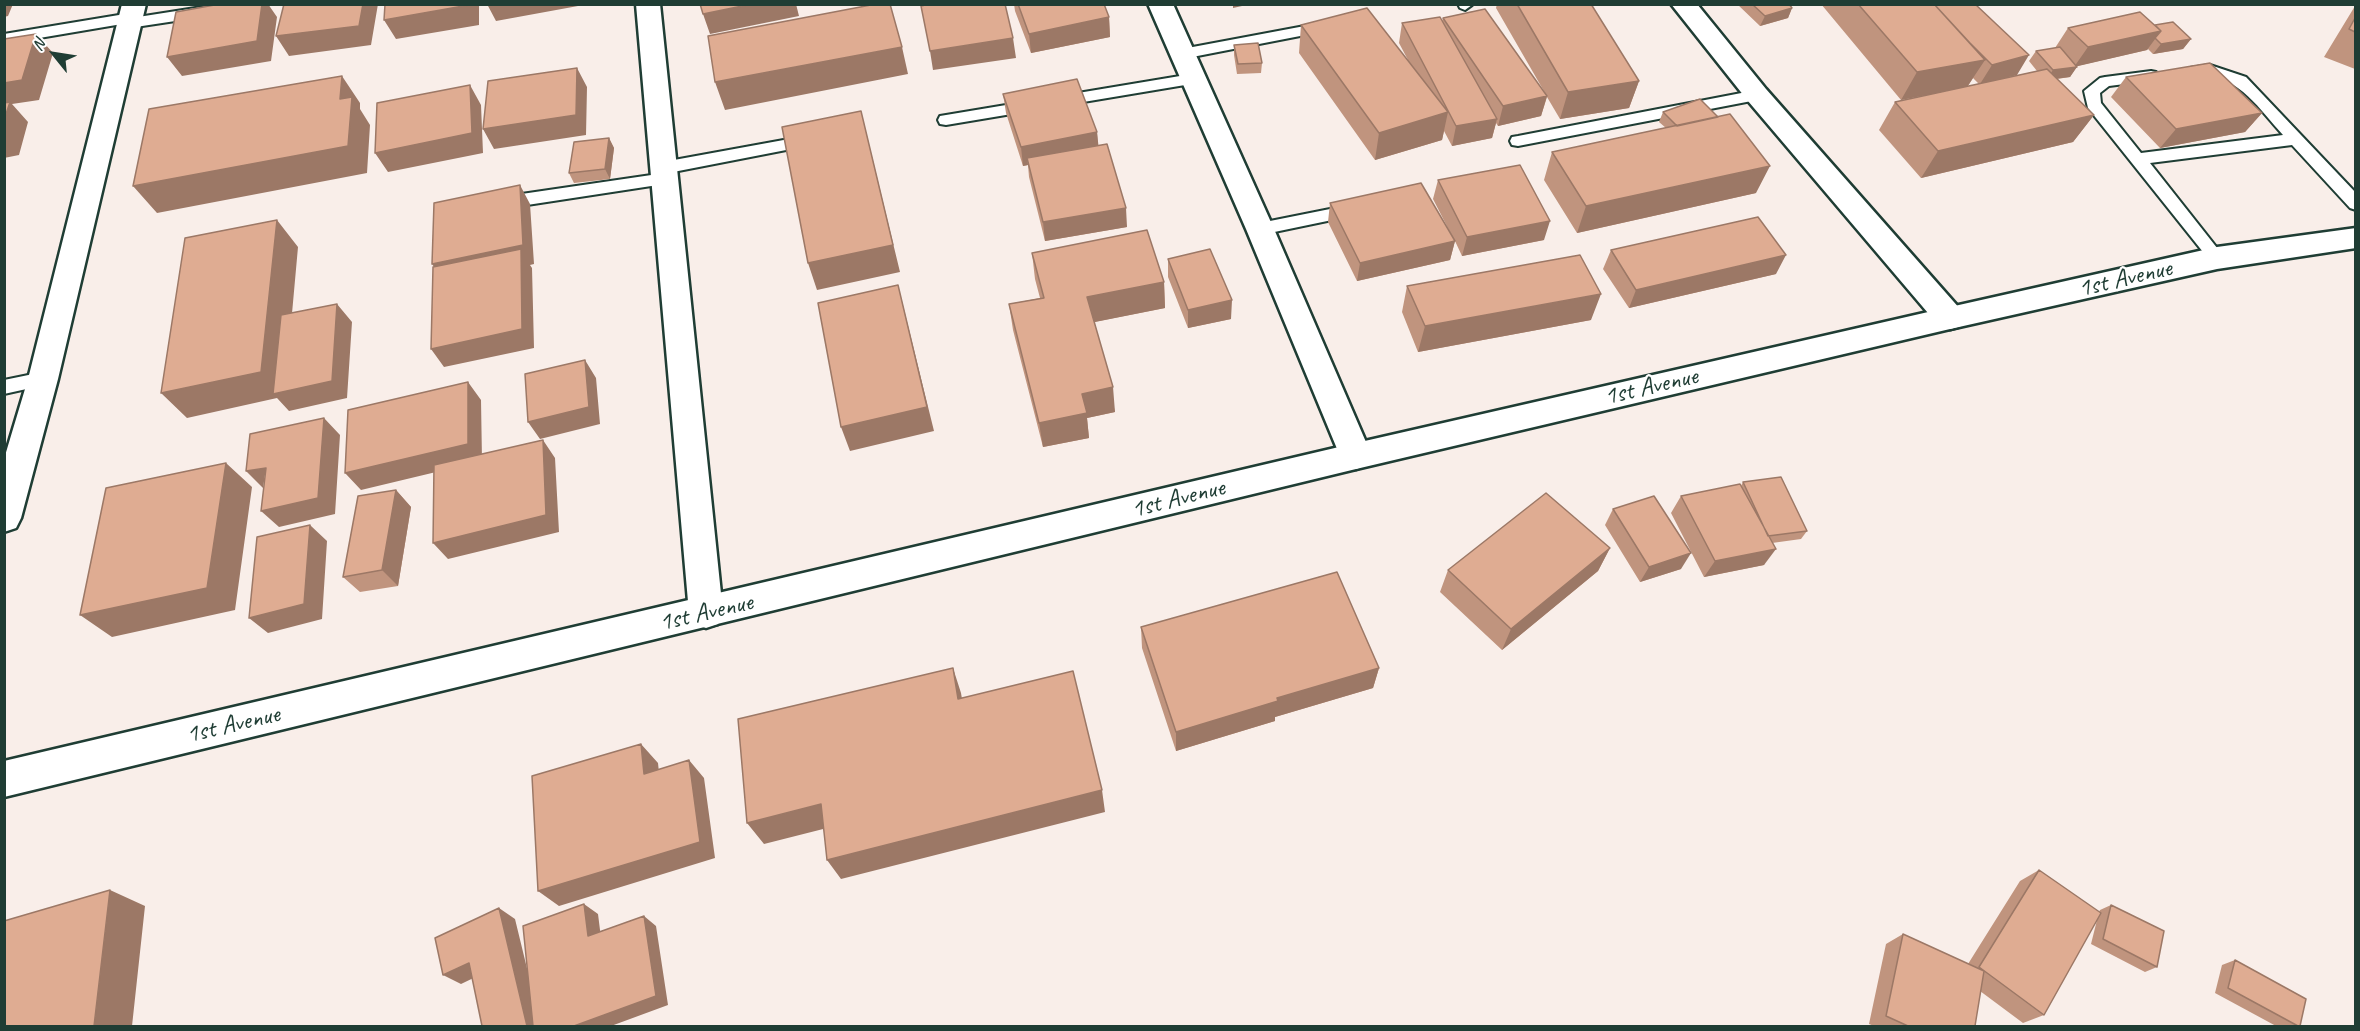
<!DOCTYPE html>
<style>
body{margin:0}
#map{position:relative;width:2360px;height:1031px;overflow:hidden;background:#f9eee9;font-family:Caveat,sans-serif}
canvas{display:block}
.frame{position:absolute;inset:0;border:6px solid #1f3d34;pointer-events:none}
.north{position:absolute;left:24px;top:24px;width:60px;height:60px;-webkit-text-stroke:4px #fff;paint-order:stroke;rotate:300deg;font-size:16px;font-weight:700;line-height:24px;text-align:center;color:#1f3d34}
.north::after{content:'';display:block;margin:auto;width:21px;height:27px;background:#1f3d34;clip-path:polygon(50% 0,100% 100%,50% 72%,0 100%)}
</style>
<div id="map">
<canvas width="2360" height="1031"></canvas>
<div class="frame"></div>
<div class="north">N</div>
</div>
<script>
const g = document.querySelector('canvas').getContext('2d');
g.lineJoin = 'round';
function strokePath(path, color, width, dash) { g.strokeStyle = color; g.lineWidth = width; g.lineCap = dash ? 'butt' : 'round'; g.setLineDash(dash || []); g.stroke(path); }
function fill(path, color) { g.fillStyle = color; g.fill(path, 'evenodd'); }
function label(font, color, halo, rows, align = 'center') {
  g.font = font + ' Caveat,sans-serif'; g.lineWidth = 4.5; g.setLineDash([]); g.textBaseline = 'middle'; g.strokeStyle = halo; g.fillStyle = color; for (const [text, x, y, turn = 0] of rows) {
    g.save(); g.translate(x, y); g.rotate((+turn || 0) * Math.PI / 180); g.textAlign = isNaN(turn) ? turn : align; if (halo) g.strokeText(text, 0, 0); g.fillText(text, 0, 0); g.restore();
  }
}
const service = new Path2D(`
 M221,4H262L255,9L129,28L122,24L4,44V34L131,13L138,17Z
 M1458,4H1472V5L1465,10L1460,8Z
 M1326,22L1333,27L1331,30L1182,59L1175,54L1182,49Z
 M2210,65L2246,77L2356,193V210L2350,208L2292,145L2150,163L2225,258L2223,262L2217,264L2211,262L2088,108L2084,91L2100,78L2105,77L2151,71L2156,72L2159,76L2156,80L2109,86L2100,93L2101,103L2141,153L2283,135C2258,108 2236,71 2195,77L2187,72L2190,68Z
 M1192,74L1200,79L1197,83L946,125L940,124L938,120L940,116Z
 M1757,90L1765,95L1762,99L1518,146L1512,145L1510,141L1512,137L1518,136Z
 M811,135L817,136L819,140L817,144L663,174L657,172L655,168L657,164L663,162Z
 M665,173L671,175L673,179L671,183L501,209L495,207L493,203L495,199L501,197Z
 M1355,204L1361,206L1363,210L1361,214L1260,235L1254,233L1252,229L1254,225L1260,223Z
 M43,372L49,374L52,379L49,384L4,394V380Z`);
const minor = new Path2D(`
 M122,4H146L58,379L21,518L16,528L4,532V459L28,379Z
 M636,4H660L723,613L718,624L706,628L694,624L689,613Z
 M1148,4H1173L1274,229L1372,456L1367,465L1356,469L1345,465L1340,456L1246,229Z
 M1671,4H1697L1766,89L1961,310L1965,318L1961,326L1950,329L1939,326L1748,101Z`);
const tertiary = new Path2D(`
 M2356,228V248L2217,269L1950,329L1356,469L4,797V761L1356,443L1950,307L2217,247Z`);
strokePath(service, '#1f3d34', 4);
strokePath(minor, '#1f3d34', 5);
strokePath(tertiary, '#1f3d34', 5);
fill(service, '#fff');
fill(minor, '#fff');
fill(tertiary, '#fff');
fill(new Path2D(`
 M1014,4L1109,17L1110,37L1031,53L1015,11Z
 M1497,4H1591L1639,81L1629,108L1560,119L1547,97L1541,116L1498,126L1496,123L1492,138L1452,146L1444,131L1442,140L1375,160L1299,53L1301,25L1408,60L1399,43L1402,23L1442,21L1443,18L1545,93L1496,8Z
 M1737,4H1789L1792,8L1788,18L1760,26Z
 M1821,4H1975L2017,75L2001,79L2037,71L2029,61L2036,51L2055,48L2068,28L2155,25L2191,39L2183,49L2153,54L2148,49L2147,50L2077,66L2070,77L2057,79L2094,115L2073,142L1921,178L1879,130L1895,102L1931,94L1901,100ZM1973,78L1979,84L1968,86Z
 M2355,6V69L2324,57Z
 M1234,45L1262,63L1261,73L1237,74L1234,55Z
 M2126,77L2262,113L2245,132L2160,148L2111,97Z
 M1003,94L1097,132L1098,146L1127,227L1045,241L1029,177L1028,165L1023,166L1006,113Z
 M1663,112L1756,193L1577,233L1544,180L1552,152L1666,128L1659,122Z
 M609,138L614,148L610,179L574,183L569,173Z
 M1438,180L1544,240L1462,256L1455,241L1450,260L1357,281L1328,222L1330,203L1454,240L1433,199Z
 M1611,250L1776,274L1629,308L1603,269Z
 M1032,253L1164,282L1165,308L1094,322L1115,412L1087,418L1089,438L1043,447L1013,330L1009,304L1040,298L1035,279Z
 M1168,259L1231,319L1188,328L1168,277Z
 M1407,286L1591,320L1418,352L1402,312Z
 M1743,482L1807,531L1801,539L1772,543L1764,565L1704,577L1671,513L1681,496L1741,486Z
 M396,490L411,507L398,586L360,592L343,577Z
 M1613,509L1681,569L1640,582L1605,525Z
 M1610,548L1598,571L1502,650L1440,592L1448,570Z
 M1141,627L1379,668L1373,688L1275,717V721L1176,751L1142,648Z
 M2039,870L2099,912L2100,910L2111,905L2157,967L2145,972L2091,944L2097,920L2044,1015L2023,1023L1980,991L1975,1026H1874L1869,1024L1886,944L1903,934L1968,964L2020,881Z
 M2235,960L2300,1026H2276L2215,993L2222,965Z`), '#c0947e');
fill(new Path2D(`
 M4,4H13L8,16L4,17Z
 M262,4H268L277,17L271,61L182,76L167,57Z
 M363,4H378L371,45L289,56L276,36Z
 M469,4H479V25L396,39L384,20Z
 M487,4H578V6L496,21Z
 M752,4H796L799,16L710,34L703,14Z
 M1233,4H1251L1233,8Z
 M1792,8L1788,18L1760,26L1765,16Z
 M1109,17L1110,37L1031,53L1029,34Z
 M2161,31L2147,50L2074,67L2088,47Z
 M36,34L53,53L39,100L12,104L28,122L19,155L4,158V83Z
 M1013,38L1016,58L933,70L930,51Z
 M2191,39L2183,49L2153,54L2161,44Z
 M902,47L908,74L725,110L715,82Z
 M2029,55L2017,75L1980,84L1992,65Z
 M1985,60L1967,87L1901,100L1917,72Z
 M2077,67L2070,77L2046,80L2053,70Z
 M577,68L587,87L586,135L494,149L483,129Z
 M342,76L360,103V109L370,125L367,173L157,213L133,186L340,99Z
 M1639,81L1629,108L1560,119L1568,92Z
 M470,85L481,105L483,153L388,172L375,153Z
 M1547,96L1541,116L1498,126L1503,106Z
 M861,111L900,272L817,290L808,263Z
 M1448,112L1442,140L1375,160L1379,133Z
 M2262,113L2245,132L2160,148L2176,129Z
 M2094,115L2073,142L1921,178L1938,151Z
 M1497,119L1492,138L1452,146L1456,126Z
 M1097,132L1099,151L1027,158L1028,165L1023,166L1021,147Z
 M609,138L614,148L610,179L605,169Z
 M1770,166L1756,193L1577,233L1586,206Z
 M520,185L530,204L534,264L530,265L532,268L534,348L444,367L431,349L445,282L432,264Z
 M1126,208L1127,227L1045,241L1043,222Z
 M277,220L298,247L285,391L337,304L352,322L347,398L289,411L277,398L187,418L161,393Z
 M1550,221L1544,240L1462,256L1467,237Z
 M1455,241L1450,260L1357,281L1360,263Z
 M1786,255L1776,274L1629,308L1636,290Z
 M1164,282L1165,308L1090,323L1087,297Z
 M898,285L934,431L850,451L841,427Z
 M1601,294L1591,320L1418,352L1425,326Z
 M1232,300L1231,319L1188,328V310Z
 M585,360L596,378L600,424L540,439L528,422Z
 M468,382L481,400L482,461L361,490L345,473Z
 M1113,387L1115,412L1087,418L1089,438L1043,447L1039,423L1082,394Z
 M324,418L340,435L335,514L279,527L261,511Z
 M543,440L555,458L559,532L448,559L433,543Z
 M226,463L252,487L235,610L112,637L80,615Z
 M266,468L263,488L246,471Z
 M396,490L411,507L398,586L382,570Z
 M310,525L327,541L322,619L268,633L249,618Z
 M1610,548L1598,571L1502,650L1511,629Z
 M1776,549L1764,565L1704,577L1715,561Z
 M1691,553L1681,569L1640,582L1649,567Z
 M953,668L961,693L966,723L958,699Z
 M1379,668L1373,688L1275,717V721L1176,751V732L1277,698Z
 M641,744L658,763L661,792L644,774Z
 M689,760L704,778L715,858L559,906L538,891Z
 M1102,790L1105,812L841,879L827,860Z
 M821,804L835,826L764,844L747,823Z
 M110,890L145,906L132,1026H94Z
 M584,904L598,914L602,946L588,936Z
 M499,908L515,919L541,1026H527Z
 M644,916L656,926L668,1005L611,1026H574Z
 M469,963L486,972L461,984L443,975Z`), '#9c7866');
const building = new Path2D(`
 M220,4H262L257,41L167,57L176,12Z
 M284,4H363L359,26L276,36Z
 M385,4H469V5L384,20Z
 M700,4H752L703,14Z
 M876,4H890L902,47L715,82L708,36Z
 M930,4H1005L1013,38L930,51L921,6Z
 M1018,4H1104L1109,17L1029,34Z
 M1517,4H1591L1639,81L1568,92Z
 M1752,4H1789L1792,8L1765,16Z
 M1858,4H1934L1985,60L1917,72Z
 M1934,4H1975L2029,55L1992,65L1970,43Z
 M1367,8L1448,112L1379,133L1301,25Z
 M1485,9L1547,96L1503,106L1443,18Z
 M2140,12L2161,31L2088,47L2068,28Z
 M1440,17L1497,119L1456,126L1402,23Z
 M2355,18V32L2349,29Z
 M2173,22L2191,39L2161,44L2155,38L2161,31L2155,25Z
 M36,34L22,80L4,83V39Z
 M1258,43L1262,63L1238,64L1234,45Z
 M2060,47L2077,67L2053,70L2036,51Z
 M2210,63L2262,113L2176,129L2126,77Z
 M577,68L576,115L483,129L488,81Z
 M2047,69L2094,115L1938,151L1895,102Z
 M342,76L340,99L352,97L348,146L133,186L149,109Z
 M1077,79L1097,132L1021,147L1003,94Z
 M470,85L472,133L375,153L377,103Z
 M1700,99L1718,117L1677,126L1663,112Z
 M10,102L4,120V103Z
 M861,111L893,245L808,263L782,127Z
 M1730,114L1770,166L1586,206L1552,152Z
 M609,138L605,169L569,173L574,142Z
 M1107,144L1126,208L1043,222L1027,158Z
 M1520,165L1550,221L1467,237L1438,180Z
 M1421,183L1455,241L1360,263L1330,203Z
 M520,185L523,245L432,264L434,203Z
 M1758,217L1786,255L1636,290L1611,250Z
 M277,220L261,372L161,393L185,238Z
 M1147,230L1164,282L1087,297L1113,387L1082,394L1087,413L1039,423L1009,304L1044,298L1032,253Z
 M521,249L522,329L431,349L433,267Z
 M1210,249L1232,300L1188,310L1168,259Z
 M1580,255L1601,294L1425,326L1407,286Z
 M898,285L927,407L841,427L818,303Z
 M337,304L332,381L273,394L281,315Z
 M585,360L589,407L528,422L525,374Z
 M468,382V444L345,473L348,410Z
 M324,418L318,498L261,511L266,468L246,471L250,434Z
 M543,440L546,515L433,543L434,465Z
 M226,463L207,588L80,615L106,488Z
 M1781,477L1807,531L1768,536L1743,482Z
 M1740,484L1776,549L1715,561L1681,496Z
 M396,490L382,570L343,577L358,496Z
 M1546,493L1610,548L1511,629L1448,570Z
 M1654,496L1691,553L1649,567L1613,509Z
 M310,525L304,604L249,618L257,537Z
 M1337,572L1379,668L1277,698L1278,701L1176,732L1141,627Z
 M953,668L958,699L1073,671L1102,790L827,860L821,804L747,823L738,719Z
 M641,744L644,774L689,760L700,842L538,891L532,776Z
 M2039,870L2101,913L2044,1015L1979,967Z
 M110,890L94,1026H4V921Z
 M584,904L588,936L644,916L656,996L574,1026H533L523,926Z
 M2111,905L2164,931L2157,967L2103,939Z
 M499,908L527,1026H482L469,963L443,975L435,938Z
 M1903,934L1984,971L1975,1026H1908L1886,1016Z
 M2235,960L2306,999L2300,1026H2298L2228,988Z`);
fill(building, '#dfac92');
strokePath(building, '#9c7866', 1.5);
label('26px', '#1f3d34', '#fff', [
 ["1st Avenue",2125,279,-13],
 ["1st Avenue",1651,387,-13],
 ["1st Avenue",1178,499,-14],
 ["1st Avenue",706,613,-13],
 ["1st Avenue",233,725,-13]
]);
</script>
